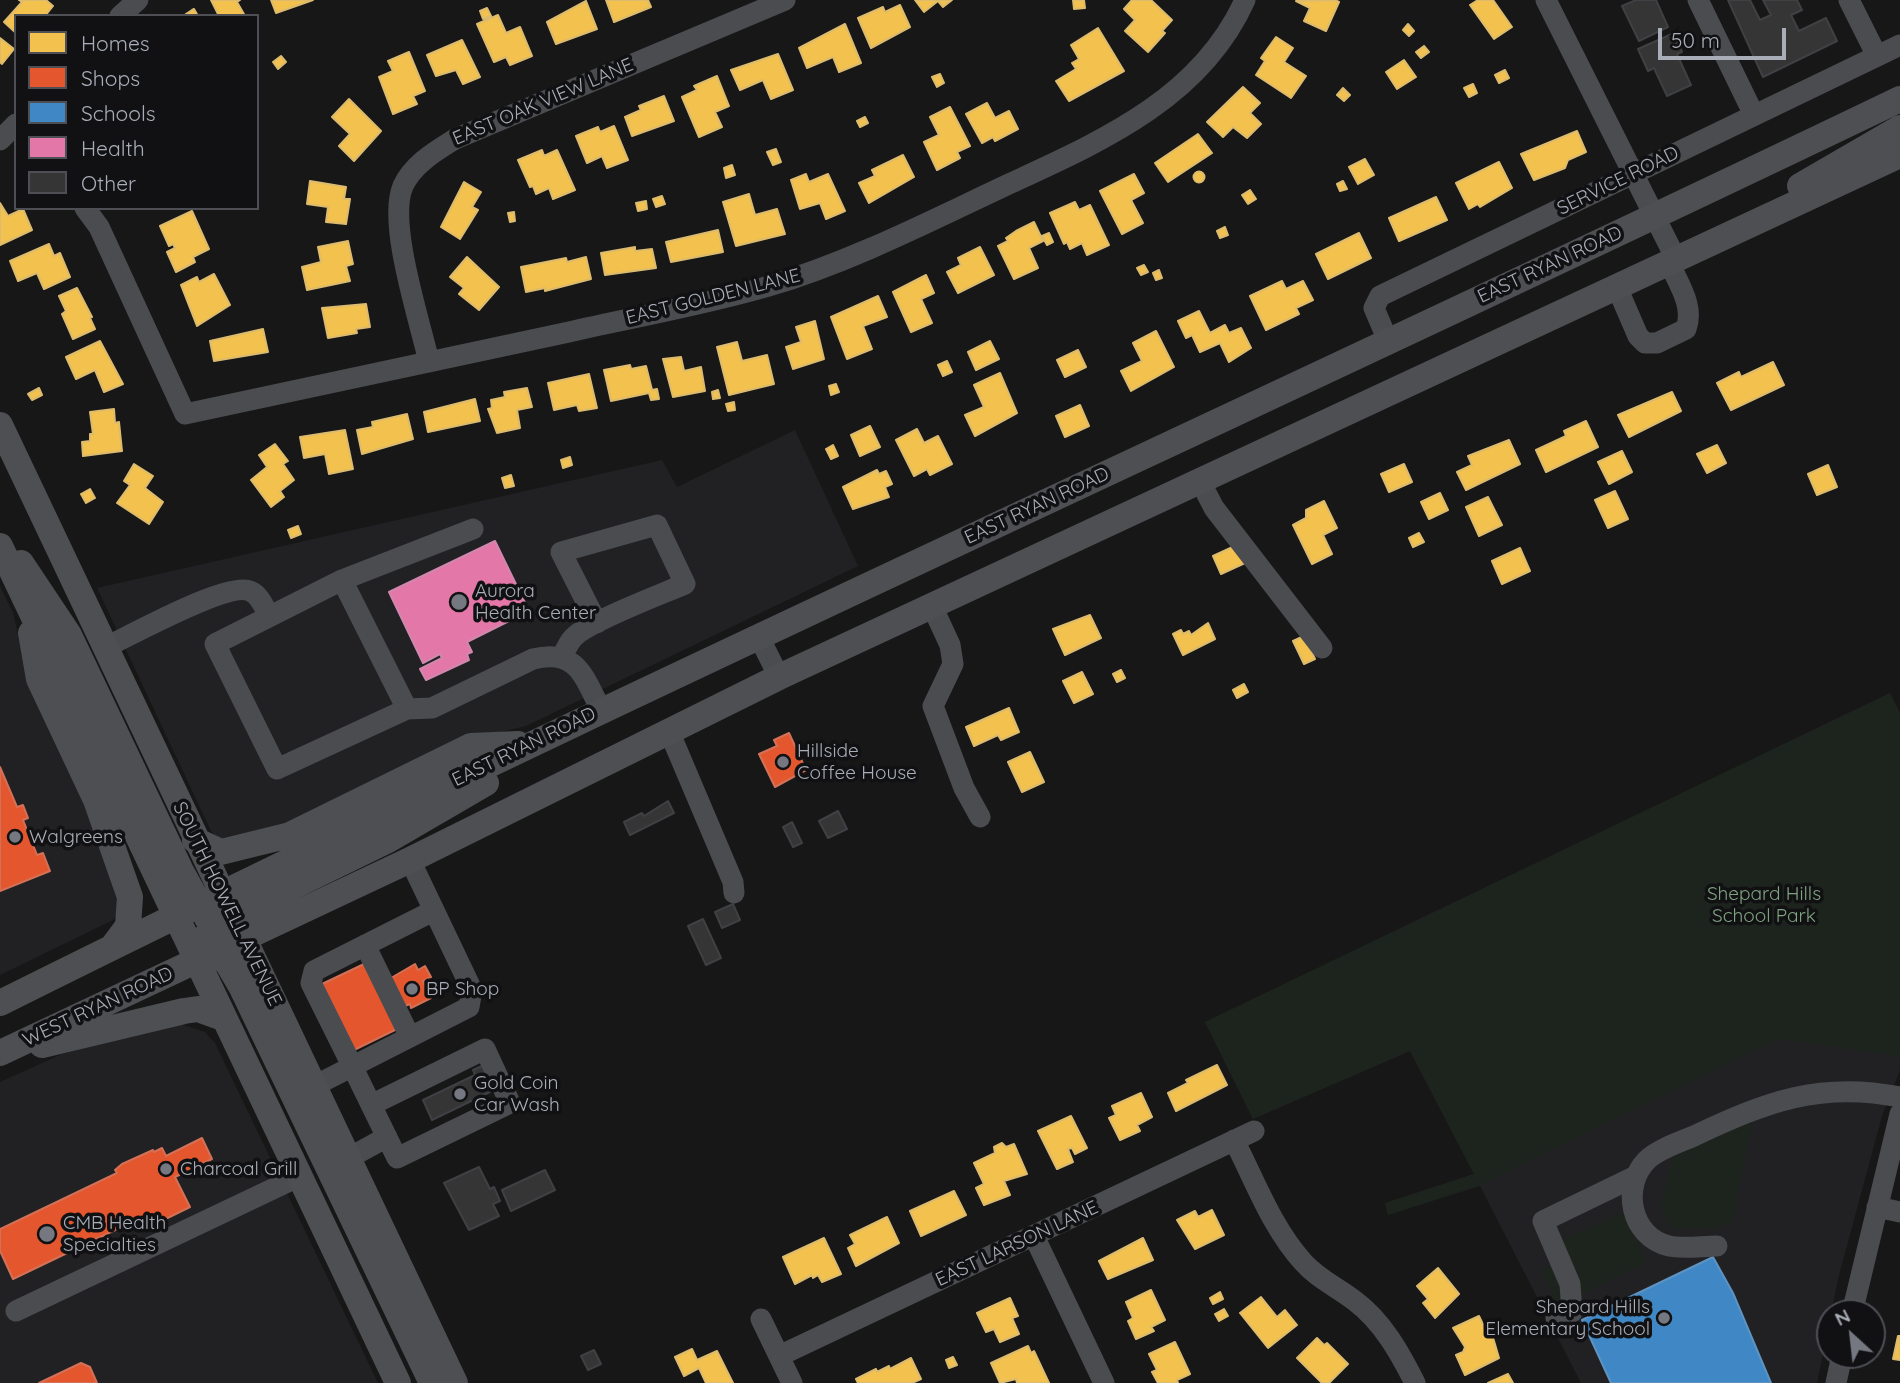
<!DOCTYPE html>
<style>
body{margin:0}
#map{position:relative;width:1900px;height:1383px;overflow:hidden;background:#171717;font-family:Quicksand,sans-serif}
canvas{display:block}
.legend{position:absolute;left:14px;top:14px;width:245px;height:196px;box-sizing:border-box;background:#111113;border:2px solid #4d4f55;margin:0;padding:9px 12px;list-style:none;font-size:21px;color:#a8adb8}
.legend li{display:flex;align-items:center;gap:14px;height:35px}
.legend b{width:35px;border:2px solid #4d4f55}
.north{position:absolute;left:1816px;top:1299px;width:70px;height:70px;box-sizing:border-box;background:#111113;border:2px solid #4d4f55;border-radius:50%;rotate:333deg;font-size:19px;font-weight:700;line-height:28px;text-align:center;color:#a8adb8}
.north::after{content:'';display:block;margin:auto;width:24px;height:32px;background:#757880;clip-path:polygon(50% 0,100% 100%,50% 72%,0 100%)}
.scale{position:absolute;left:1658px;top:28px;width:128px;height:32px;box-sizing:border-box;border:4px solid #a8adb8;border-top:0;padding-left:9px;font-size:21px;line-height:24px;white-space:nowrap;color:#a8adb8;-webkit-text-stroke:5px #111113;paint-order:stroke}
</style>
<div id="map">
<canvas width="1900" height="1383"></canvas>
<ul class="legend">
<li><b style="height:19px;background:#f2c14e"></b>Homes</li>
<li><b style="height:19px;background:#e4572e"></b>Shops</li>
<li><b style="height:19px;background:#3f88c5"></b>Schools</li>
<li><b style="height:19px;background:#e377a8"></b>Health</li>
<li><b style="height:19px;background:#353536"></b>Other</li>
</ul>
<div class="north">N</div>
<div class="scale">50 m</div>
</div>
<script>
const g = document.querySelector('canvas').getContext('2d');
g.lineJoin = 'round';
function fill(path, color) { g.fillStyle = color; g.fill(path, 'evenodd'); }
function strokePath(path, color, width, dash) { g.strokeStyle = color; g.lineWidth = width; g.lineCap = dash ? 'butt' : 'round'; g.setLineDash(dash || []); g.stroke(path); }
function label(font, color, halo, rows, align = 'center') {
  g.font = font + ' Quicksand,sans-serif'; g.lineWidth = 7; g.setLineDash([]); g.textBaseline = 'middle'; g.strokeStyle = halo; g.fillStyle = color; for (const [text, x, y, turn = 0] of rows) {
    g.save(); g.translate(x, y); g.rotate((+turn || 0) * Math.PI / 180); g.textAlign = isNaN(turn) ? turn : align; if (halo) g.strokeText(text, 0, 0); g.fillText(text, 0, 0); g.restore();
  }
}
fill(new Path2D(`
 M795,430L858,566L526,726L468,740L290,828L233,843L216,837L211,831L97,588L662,460L677,487Z
 M0,586L13,613L27,674L56,734L122,896L118,916L111,921L0,975Z
 M1890,693L1900,713V1070L1882,1116L1838,1279L1817,1383H1581L1480,1186L1388,1215L1385,1203L1474,1174L1410,1051L1253,1119L1205,1022Z
 M177,1023L205,1032L215,1043L378,1383H0V1082L62,1054Z`), '#212123');
fill(new Path2D(`
 M1890,693L1900,713V1056L1778,1039L1480,1185L1388,1215L1385,1203L1474,1174L1410,1051L1253,1119L1205,1022Z
 M1753,1120L1732,1223L1715,1228L1670,1229L1661,1208L1672,1158Z
 M1623,1213L1647,1262L1557,1305L1541,1270L1568,1257L1560,1241Z`), '#1d241e');
const homes = new Path2D(`
 M19,0H46L53,6L45,16H16V33L4,22L22,2Z
 M211,0H240L237,2L245,16H219Z
 M271,0H313L276,13Z
 M606,0H648L651,7L614,22Z
 M915,0H952L943,7L938,1L924,12Z
 M1073,0H1084L1085,8L1074,9Z
 M1132,0H1151L1172,20L1162,31L1165,33L1148,52L1125,31L1135,20L1124,9Z
 M1335,0L1339,2L1326,31L1304,21L1310,8L1296,1Z
 M1478,0H1493L1512,27L1494,39L1470,5Z
 M586,1L597,29L556,44L547,22Z
 M900,5L910,27L871,48L858,18L883,7L885,12Z
 M487,8L491,16L483,19L480,11Z
 M194,9L198,16H183L192,10Z
 M498,15L506,33L520,27L532,56L510,65L506,57L494,62L477,24Z
 M845,24L861,63L839,72L833,57L807,68L799,48Z
 M1408,24L1414,31L1409,36L1403,30Z
 M1098,28L1124,71L1069,101L1056,81L1076,69L1072,63L1079,59L1071,45Z
 M1276,37L1293,48L1284,62L1306,76L1291,98L1256,75L1265,61L1261,58Z
 M0,38L14,49L2,64L0,62Z
 M462,40L480,77L463,84L456,70L436,76L427,55Z
 M1424,46L1429,52L1421,58L1416,52Z
 M409,52L425,91L413,96L417,104L393,114L379,77L393,71L388,61Z
 M778,54L793,90L771,99L763,80L740,90L731,70Z
 M281,56L286,62L278,69L273,62Z
 M1404,60L1416,77L1397,89L1386,72Z
 M1505,70L1509,78L1499,83L1495,75Z
 M940,74L944,83L937,87L932,77Z
 M717,76L729,106L715,112L722,127L699,137L682,97L697,90L694,86Z
 M1473,84L1477,93L1469,97L1464,88Z
 M1243,87L1260,103L1250,113L1261,124L1247,138L1233,127L1223,137L1207,122Z
 M1343,88L1350,95L1344,101L1337,95Z
 M664,96L674,121L632,136L625,117L641,110L639,106Z
 M349,99L381,131L354,161L339,146L350,134L332,117Z
 M987,103L995,118L1009,111L1018,129L995,141L993,137L982,143L966,114Z
 M950,107L970,146L957,152L960,158L937,170L924,142L939,135L930,117Z
 M865,117L868,123L860,127L857,121Z
 M614,126L628,160L607,168L602,156L587,163L576,136L598,127L600,132Z
 M1577,131L1586,152L1568,160L1565,168L1534,180L1521,154Z
 M1198,134L1212,153L1168,182L1155,163Z
 M776,149L781,162L773,165L767,152Z
 M542,150L544,156L557,150L575,190L553,199L549,188L536,194L533,186L530,187L518,160Z
 M903,155L914,177L869,203L859,183L875,176L872,170Z
 M1365,159L1374,175L1358,184L1349,167Z
 M1499,162L1512,188L1480,207L1478,204L1469,209L1456,183Z
 M732,165L735,175L726,178L724,168Z
 M1193.5 177a5.5 5.5 0 1 1 11 0a5.5 5.5 0 1 1-11 0Z
 M806,174L809,182L828,174L845,211L826,219L820,203L800,209L791,180Z
 M1134,174L1144,193L1131,200L1143,223L1122,234L1100,191Z
 M310,181L346,187L344,199H350L346,224L326,222L328,207L307,204Z
 M1343,181L1347,189L1340,191L1337,184Z
 M464,182L481,192L472,207L478,210L460,239L441,227Z
 M1250,190L1256,199L1248,204L1242,195Z
 M749,194L755,215L777,209L785,234L736,246L723,202Z
 M662,196L665,204L656,207L653,199Z
 M1436,197L1447,220L1399,241L1389,218Z
 M646,201L647,209L638,211L636,203Z
 M1075,202L1079,210L1090,205L1109,245L1087,255L1082,243L1070,249L1067,242L1064,244L1050,213Z
 M0,203L8,216L23,209L32,230L0,245Z
 M192,211L209,249L193,257L195,262L176,272L167,252L175,248L173,244L169,246L160,226Z
 M514,212L515,221L510,222L508,213Z
 M1034,222L1043,241L1029,248L1038,268L1014,279L998,246L1008,241L1006,238L1016,231Z
 M1225,227L1228,235L1220,238L1217,231Z
 M718,230L723,252L671,262L666,242Z
 M1049,233L1053,242L1047,245L1042,236Z
 M1359,233L1371,258L1328,279L1316,254Z
 M348,241L353,264L346,266L350,281L307,290L302,267L321,262L318,247Z
 M49,244L54,256L60,253L70,277L44,289L37,273L18,281L10,261Z
 M635,247V251L652,249L656,268L605,275L601,253Z
 M980,247L994,275L958,293L947,272L961,265L958,258Z
 M467,257L499,287L479,310L459,294L464,288L450,277Z
 M586,257L591,279L545,291V288L526,292L521,267L566,258L567,262Z
 M1144,265L1148,272L1141,275L1137,268Z
 M1159,270L1162,278L1156,280L1153,273Z
 M214,274L230,305L197,326L181,285L197,277L199,282Z
 M926,275L934,293L921,299L932,323L911,332L893,292Z
 M1282,281L1286,289L1303,281L1313,300L1296,308L1299,314L1266,330L1250,296Z
 M77,288L92,317L90,318L95,329L73,339L62,314L66,311L59,296Z
 M878,296L887,317L863,326L872,349L847,359L831,317Z
 M366,304L370,327L356,329L357,333L328,338L322,308Z
 M1199,311L1210,333L1225,325L1229,333L1241,328L1251,348L1229,362L1220,343L1200,352L1192,335L1186,338L1178,321Z
 M815,321L824,359L793,369L786,347L801,342L796,327Z
 M263,329L268,352L214,361L210,341Z
 M1156,331L1174,367L1131,391L1121,371L1142,361L1133,343Z
 M100,341L123,384L104,392L95,370L76,379L66,357Z
 M990,341L999,359L976,370L968,352Z
 M737,342L742,361L767,355L774,384L729,395L717,347Z
 M1078,350L1086,367L1065,377L1057,360Z
 M681,357L684,371L701,367L705,391L673,397L663,359Z
 M947,361L952,372L943,376L938,365Z
 M1773,362L1784,385L1731,410L1717,383L1739,372L1741,377Z
 M630,365L631,369L646,366L652,390L657,389L659,399L651,400L649,393L611,401L604,370Z
 M1000,373L1017,413L975,436L965,415L984,407L974,385Z
 M589,374L597,408L579,411L577,405L554,410L548,383Z
 M836,384L839,392L831,395L829,386Z
 M39,388L42,395L32,400L28,394Z
 M527,388L532,407L517,410L520,428L497,433L488,409L492,408L491,400L505,397L504,392Z
 M718,390L720,398L713,399L712,392Z
 M1672,392L1681,411L1629,437L1618,415Z
 M475,399L480,421L428,432L424,412Z
 M734,402L735,410L728,411L726,404Z
 M1080,405L1089,426L1065,437L1056,416Z
 M114,409L115,423L119,422L122,451L83,456L82,442L90,441V434H93L90,412Z
 M407,414L413,439L362,454L357,430L373,427L372,422Z
 M1586,421L1598,447L1546,472L1536,450L1566,436L1564,431Z
 M870,426L880,447L860,456L851,435Z
 M917,429L924,443L938,436L952,464L930,475L927,469L914,476L896,440Z
 M345,430L353,469L329,474L325,454L304,458L300,437Z
 M1509,440L1520,464L1466,490L1457,472L1472,465L1468,456Z
 M275,444L288,461L283,464L294,480L280,491L284,497L271,507L251,480L267,467L259,455Z
 M833,445L838,456L831,459L826,449Z
 M1717,445L1726,463L1707,473L1697,454Z
 M1622,451L1632,472L1609,484L1598,462Z
 M570,457L572,465L563,468L561,460Z
 M134,464L153,476L145,488L163,502L149,524L117,503L130,485L124,481Z
 M1404,464L1412,482L1389,492L1381,474Z
 M1828,465L1837,487L1817,495L1808,474Z
 M877,470L879,474L886,471L892,484L885,487L889,497L853,509L843,487Z
 M511,475L514,486L505,488L502,478Z
 M90,489L95,498L86,503L81,494Z
 M1615,491L1628,519L1608,528L1595,500Z
 M1440,493L1448,510L1429,519L1421,502Z
 M1488,497L1502,525L1479,536L1466,507Z
 M1324,501L1337,528L1323,535L1332,554L1312,564L1293,525L1306,518V510Z
 M298,526L301,534L291,538L288,530Z
 M1419,533L1424,542L1413,547L1409,538Z
 M1237,545L1245,563L1221,574L1213,556Z
 M1520,548L1530,571L1502,584L1492,561Z
 M1090,615L1101,638L1065,655L1053,629Z
 M1208,623L1215,639L1183,655L1173,634L1181,630L1183,634L1189,631L1191,635Z
 M1304,636L1315,659L1304,664L1293,641Z
 M1121,670L1125,678L1117,682L1113,674Z
 M1082,672L1093,694L1074,703L1063,681Z
 M1244,684L1248,692L1237,698L1233,690Z
 M1009,708L1019,732L1001,740L998,735L974,746L966,727Z
 M1030,752L1044,782L1022,792L1008,762Z
 M1217,1065L1227,1085L1176,1111L1168,1093L1188,1083L1186,1080Z
 M1141,1093L1152,1117L1137,1125L1140,1131L1120,1140L1109,1118L1116,1115L1112,1106Z
 M1071,1116L1087,1148L1075,1154L1072,1148L1068,1149L1073,1162L1057,1169L1038,1131Z
 M1002,1143L1006,1147L1014,1144L1027,1174L1004,1181L1010,1195L984,1205L976,1188L984,1184L974,1163L995,1153L994,1147Z
 M954,1191L966,1215L921,1236L910,1211Z
 M1212,1210L1224,1235L1195,1249L1177,1220L1195,1211L1198,1217Z
 M887,1217L899,1243L856,1266L848,1248L855,1244L850,1235Z
 M824,1238L841,1274L822,1282L818,1275L813,1278L812,1275L795,1284L783,1257Z
 M1143,1238L1153,1260L1108,1279L1099,1261Z
 M1438,1268L1459,1294L1435,1318L1423,1303L1428,1299L1417,1286Z
 M1151,1290L1165,1320L1151,1327L1154,1331L1136,1339L1128,1321L1133,1318L1126,1302Z
 M1220,1292L1223,1299L1213,1304L1210,1298Z
 M1261,1297L1277,1317L1285,1310L1297,1325L1268,1348L1240,1313Z
 M1010,1298L1018,1316L1012,1318L1019,1334L1000,1342L994,1329L986,1332L977,1313Z
 M1224,1309L1228,1316L1219,1321L1215,1314Z
 M1479,1316L1487,1333L1492,1334L1499,1358L1465,1375L1456,1355L1463,1352L1465,1347L1453,1328Z
 M1898,1336H1900V1360L1893,1359Z
 M1317,1338L1324,1345L1327,1343L1348,1364L1329,1383H1322L1297,1358Z
 M1175,1342L1190,1374L1177,1380L1178,1383H1158L1152,1372L1157,1370L1149,1354Z
 M1028,1346L1031,1353L1034,1351L1049,1383H1017L1016,1379L1000,1383L991,1363Z
 M692,1349L697,1360L717,1351L733,1383H706L699,1368L684,1376L675,1357Z
 M953,1357L957,1365L949,1368L946,1360Z
 M911,1358L921,1379L912,1383H858L856,1379L876,1369L877,1372L889,1366L890,1369Z
 M1508,1374L1513,1383H1488Z`);
fill(homes, '#f2c14e');
strokePath(homes, '#dcbb6e', 2);
const shops = new Path2D(`
 M789,733L806,770L775,787L759,754L777,746L774,740Z
 M0,767L17,807L23,805L28,818L23,820L37,855L43,853L50,871L0,891Z
 M364,964L397,1029L354,1050L322,984Z
 M415,964L418,970L425,966L431,977L423,981L431,998L411,1008L410,1004L405,1006L391,978Z
 M202,1138L212,1159L175,1177L190,1207L143,1230L138,1219L13,1279L0,1251V1229L117,1173L115,1170L122,1164L153,1150L154,1152L162,1148L166,1156Z
 M81,1363L90,1367L97,1383H39Z`);
fill(shops, '#e4572e');
strokePath(shops, '#d27157', 2);
const schools = new Path2D(`
 M1713,1257L1733,1293L1771,1383H1611L1582,1320Z`);
fill(schools, '#3f88c5');
strokePath(schools, '#5e93c1', 2);
const health = new Path2D(`
 M495,541L529,611L467,642L472,652L467,654L469,660L426,680L420,669L442,658L440,654L423,663L389,592Z`);
fill(health, '#e377a8');
strokePath(health, '#d187ad', 2);
const building = new Path2D(`
 M1636,0H1656L1668,27L1639,41L1622,6Z
 M1728,0H1750L1760,20L1771,15L1763,0H1797L1802,10L1791,15L1799,31L1826,18L1837,41L1763,77Z
 M1674,33L1682,52L1677,54L1691,85L1667,96L1654,68L1648,71L1638,49Z
 M668,801L674,813L630,835L624,822L642,813L644,816Z
 M838,811L847,829L828,838L819,821Z
 M792,822L802,843L793,847L783,827Z
 M733,904L740,920L722,928L715,912Z
 M703,919L721,958L706,965L688,926Z
 M486,1064L498,1088L432,1120L423,1100L475,1075L473,1070Z
 M479,1167L490,1189L494,1187L500,1201L493,1204L499,1216L469,1230L444,1183Z
 M545,1170L555,1190L511,1211L502,1190Z
 M594,1350L601,1364L588,1370L581,1356Z`);
fill(building, '#353536');
strokePath(building, '#3f4043', 2);
strokePath(new Path2D(`
 M1546,0L1675,257
 M1698,0L1754,115
 M1849,0L1877,56
 M120,16L138,0
 M0,140L16,124
 M85,208L99,227L185,414C313,387 441,360 569,332C635,317 704,305 769,286C853,261 932,220 1011,183C1102,141 1201,98 1245,0
 M1616,285L1638,336L1645,343H1657L1686,329C1695,305 1677,282 1668,260
 M1388,341L1374,308L1380,296L1900,45
 M429,362C420,321 387,223 403,186C413,164 436,151 455,139L785,0
 M1200,481L1214,508L1322,648
 M342,580L407,709L432,708L533,659C577,648 584,677 601,710
 M932,606L950,645L953,664L933,706L964,788L980,817
 M759,637L779,677
 M104,648C130,636 228,581 250,591C260,595 264,607 269,616
 M562,656C566,650 569,641 574,637C588,622 662,594 685,584L657,525L561,552L597,623
 M407,709L277,769L215,644L342,580L473,529
 M669,731L733,882L734,893
 M365,945L410,1037
 M314,1086L469,1007L472,990L410,860
 M371,1105L485,1049L510,1103L397,1158C369,1100 340,1041 311,983L314,971L433,911
 M1234,1140C1255,1181 1272,1228 1303,1262C1318,1279 1337,1287 1355,1301C1382,1321 1400,1353 1415,1383
 M347,1159L387,1137
 M1877,1207L1900,1212
 M1034,1236L1104,1383
 M1717,1246C1702,1246 1683,1249 1669,1246C1630,1237 1621,1186 1647,1160C1658,1149 1680,1142 1694,1136C1766,1102 1820,1081 1900,1097
 M16,1311L300,1176
 M1852,1313L1900,1114
 M1556,1318L1572,1312L1570,1284L1543,1221L1636,1176
 M761,1319L792,1383
 M779,1356L1254,1131
 M1836,1383L1842,1355`), '#4b4c50', 21);
strokePath(new Path2D(`
 M1800,186L1900,128
 M0,425L455,1383
 M0,546L398,1383
 M21,563L69,635L181,871L207,918
 M31,633L39,679L96,800L130,897L128,926L113,946
 M195,840L221,852L290,835L471,746L518,744
 M218,928L232,916L388,840L486,783
 M205,937L228,964L242,988L432,1383
 M0,1003C628,690 1268,403 1900,99
 M42,1045L184,1011L198,1009L223,1018
 M0,1053L410,860L779,677L1900,155`), '#4d4f52', 26);
for (const [x, y, r, color] of [
 [459,602,9,"#757880"],
 [783,762,7,"#757880"],
 [15,837,7,"#757880"],
 [412,989,7,"#757880"],
 [460,1094,7,"#757880"],
 [166,1169,7,"#757880"],
 [47,1234,9,"#757880"],
 [1664,1318,7,"#757880"]
]) { const dot = new Path2D(); dot.arc(x, y, r, 0, 2 * Math.PI); g.fillStyle = color; g.fill(dot); strokePath(dot, '#111113', 2.5); }
label('19px', '#a8adb8', '#111113', [
 ["EAST OAK VIEW LANE",543,102,-23],
 ["SERVICE ROAD",1618,181,-26],
 ["EAST RYAN ROAD",1550,265,-25],
 ["EAST GOLDEN LANE",713,297,-14],
 ["EAST RYAN ROAD",1037,506,-25],
 ["EAST RYAN ROAD",524,747,-26],
 ["SOUTH HOWELL AVENUE",227,904,64],
 ["WEST RYAN ROAD",98,1007,-25],
 ["EAST LARSON LANE",1017,1244,-25]
]);
label('19px', '#a8adb8', '#111113', [
 ["Aurora",475,591],
 ["Health Center",475,613],
 ["Hillside",797,751],
 ["Coffee House",797,773],
 ["Walgreens",29,837],
 ["BP Shop",426,989],
 ["Gold Coin",474,1083],
 ["Car Wash",474,1105],
 ["Charcoal Grill",180,1169],
 ["CMB Health",63,1223],
 ["Specialties",63,1245],
 ["Shepard Hills",1650,1307,"right"],
 ["Elementary School",1650,1329,"right"]
], 'left');
label('19px', '#7fa381', '#111113', [
 ["Shepard Hills",1764,894],
 ["School Park",1764,916]
]);
</script>
